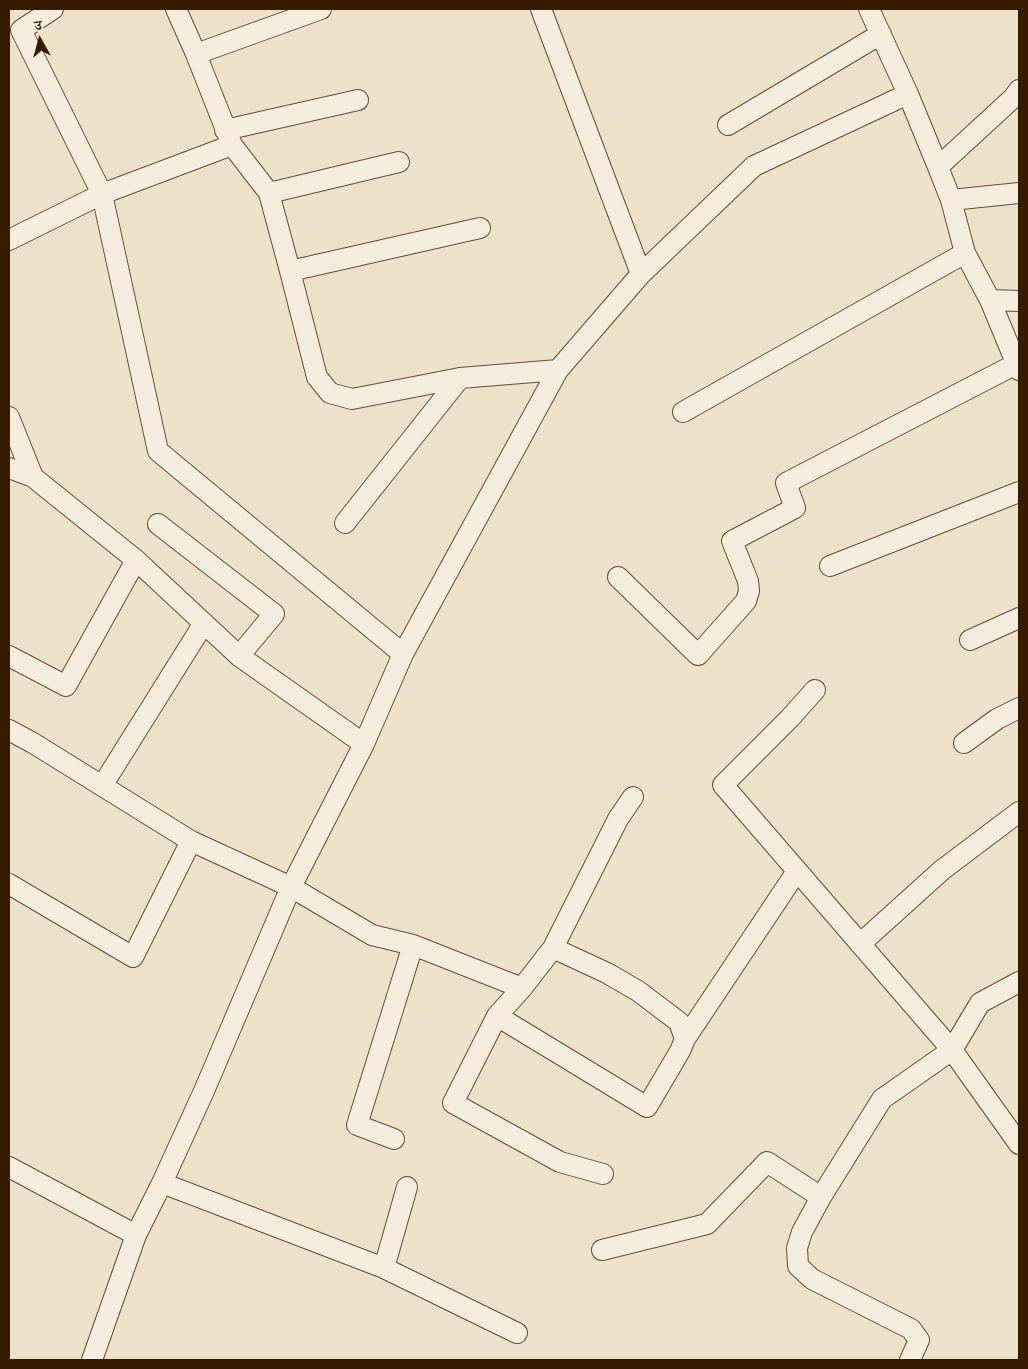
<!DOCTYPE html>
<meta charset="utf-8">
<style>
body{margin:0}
#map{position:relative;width:1028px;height:1369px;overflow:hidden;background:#eee1c9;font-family:"Libre Caslon Text","Noto Serif Devanagari",serif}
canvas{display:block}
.frame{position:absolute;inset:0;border:10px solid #361b00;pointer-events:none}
.north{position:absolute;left:15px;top:15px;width:50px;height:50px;-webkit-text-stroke:4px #f4ecdc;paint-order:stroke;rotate:353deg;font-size:14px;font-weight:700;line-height:20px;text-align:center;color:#361b00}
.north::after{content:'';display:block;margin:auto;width:18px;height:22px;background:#361b00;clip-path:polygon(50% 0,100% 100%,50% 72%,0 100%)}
</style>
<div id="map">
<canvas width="1028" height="1369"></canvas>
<div class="frame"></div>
<div class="north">उ</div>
</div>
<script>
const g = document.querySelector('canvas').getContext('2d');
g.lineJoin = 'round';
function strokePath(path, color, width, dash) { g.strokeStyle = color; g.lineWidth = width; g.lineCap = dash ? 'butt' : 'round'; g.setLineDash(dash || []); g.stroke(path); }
const street = new Path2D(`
 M53,9L21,30L102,194L158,451L403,654
 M176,9L196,54L232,145L269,193L290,271L317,377L330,393L352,399L460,378L558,370
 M541,9L641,274
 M869,9L908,94L938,167L951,200L965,253L990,300L1019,370
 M196,54L321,9
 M728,125L881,34
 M225,130L358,100
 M938,167L1013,98L1019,90
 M269,193L399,162
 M951,200L1019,193
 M9,240L102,194L232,145
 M290,271L480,228
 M990,300L1019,301
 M683,412L965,253
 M9,417L33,477
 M9,468L33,477L136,560L239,656L364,744
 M345,523L460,378
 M158,524L274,614L239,656
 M830,566L1019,492
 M618,577L698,655L746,601L749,591L748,581L732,541L795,508L786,483L1016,364
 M970,640L1019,618
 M9,656L66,686L136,560
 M815,690L790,718L723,785L952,1050L1019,1144
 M9,730L33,743L191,841L291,887L372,935L413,945L522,988L553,948L618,819L633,797
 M964,743L997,719L1019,708
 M102,786L204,623
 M9,884L133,957L191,841
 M860,944L942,870L1019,812
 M522,988L497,1016L453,1103L560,1162L603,1174
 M497,1016L647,1107L680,1051L685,1039L679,1022L638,991L607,973L553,948
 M685,1039L797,871
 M394,1139L357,1125L413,945
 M9,1167L136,1235
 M162,1183L384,1268L517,1333
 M602,1250L707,1224L767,1162L821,1197
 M384,1268L407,1187
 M92,1360L136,1235L162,1183L204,1091L291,887L364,744L403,654L558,370L641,274L754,166L908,94
 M910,1360L919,1340L911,1329L812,1279L798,1266L797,1248L802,1232L821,1197L882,1099L952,1050L980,1003L1019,982`);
strokePath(street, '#644c32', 22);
strokePath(street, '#f4ecdc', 20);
</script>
